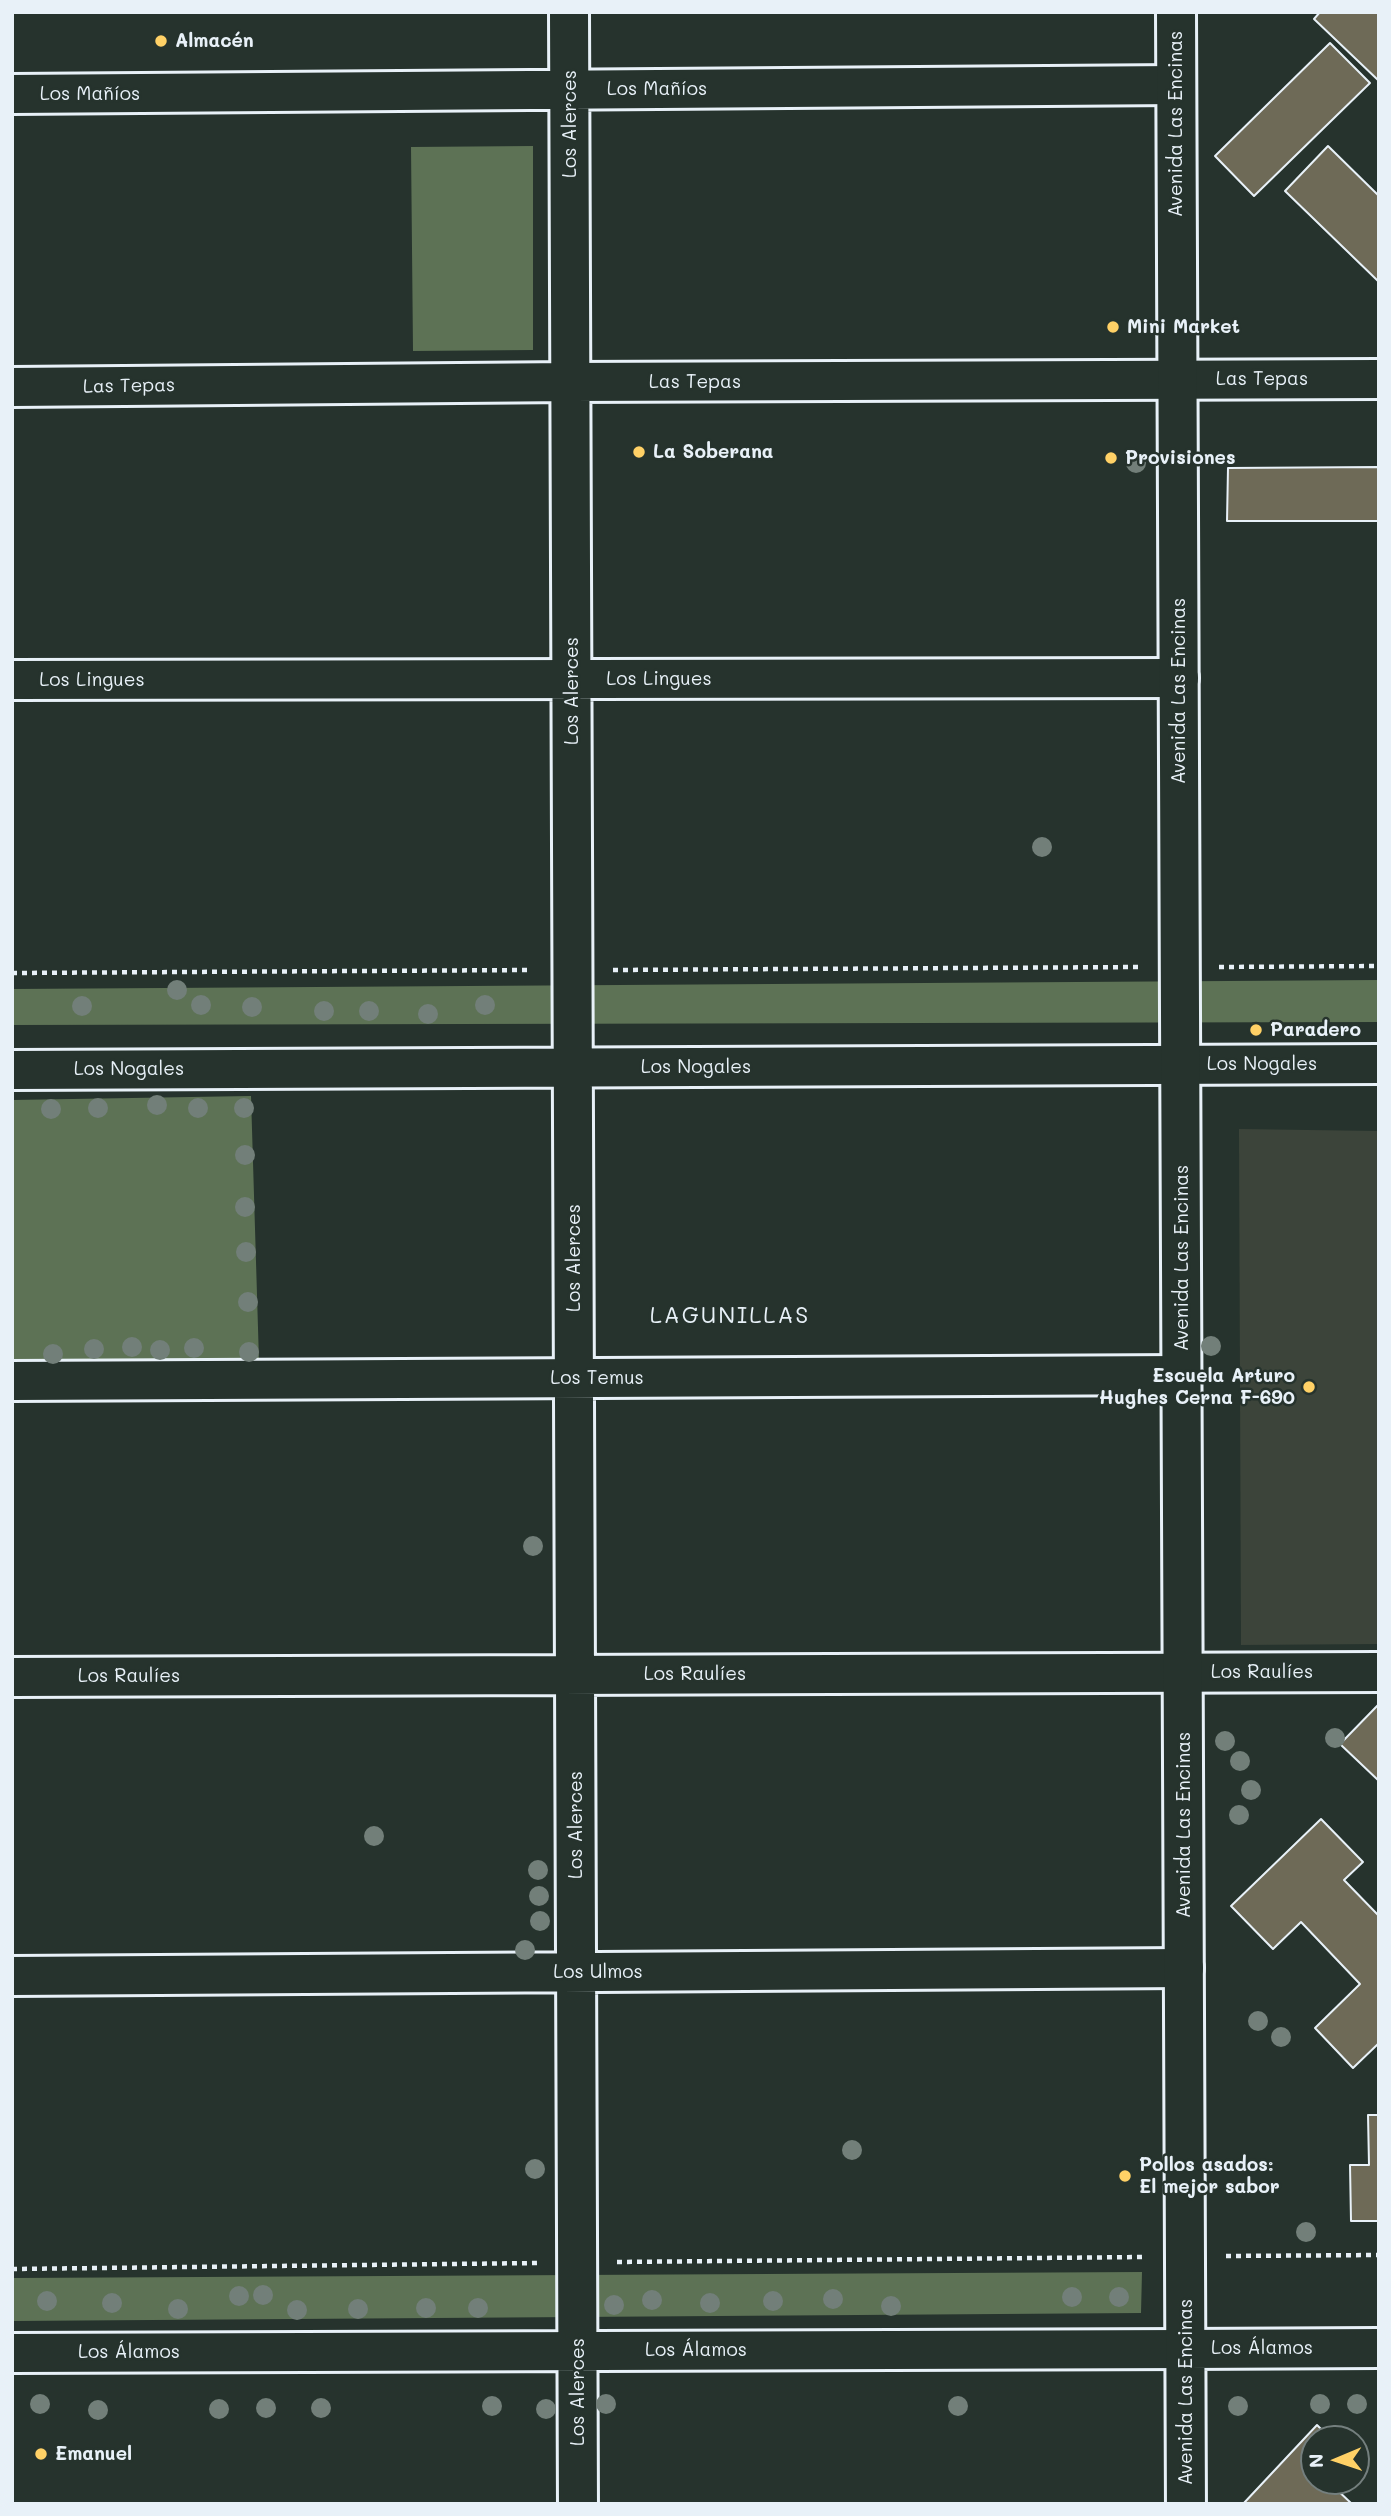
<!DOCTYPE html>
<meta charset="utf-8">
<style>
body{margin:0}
#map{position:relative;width:1391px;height:2516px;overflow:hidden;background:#26332d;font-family:Mali,sans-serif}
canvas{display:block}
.frame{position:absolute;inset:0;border:14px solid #e8f1f8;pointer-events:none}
.north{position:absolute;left:1300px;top:2425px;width:70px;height:70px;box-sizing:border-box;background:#26332d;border:2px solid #747f7e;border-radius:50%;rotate:268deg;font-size:19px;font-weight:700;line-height:28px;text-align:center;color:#e8f1f8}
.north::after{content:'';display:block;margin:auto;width:24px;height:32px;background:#ffd166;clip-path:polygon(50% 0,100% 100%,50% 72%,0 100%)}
</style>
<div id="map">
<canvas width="1391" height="2516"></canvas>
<div class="frame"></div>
<div class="north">N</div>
</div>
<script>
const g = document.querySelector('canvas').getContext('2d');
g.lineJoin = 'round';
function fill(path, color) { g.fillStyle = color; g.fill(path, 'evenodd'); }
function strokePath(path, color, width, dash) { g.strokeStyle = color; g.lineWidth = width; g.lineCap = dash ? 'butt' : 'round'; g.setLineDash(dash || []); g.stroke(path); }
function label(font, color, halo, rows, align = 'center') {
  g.font = font + ' Mali,sans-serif'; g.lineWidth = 5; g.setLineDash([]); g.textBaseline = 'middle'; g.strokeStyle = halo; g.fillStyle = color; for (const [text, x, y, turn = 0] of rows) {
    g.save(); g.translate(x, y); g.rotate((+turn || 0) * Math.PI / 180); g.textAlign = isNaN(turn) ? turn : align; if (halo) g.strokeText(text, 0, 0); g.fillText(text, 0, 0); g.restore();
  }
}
fill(new Path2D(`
 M1239,1129L1379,1131V1644L1241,1645Z`), '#3c443a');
fill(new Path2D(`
 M533,146V350L413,351L411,147Z
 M1379,980V1022L12,1025V989Z
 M251,1096L259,1361L12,1359V1100Z
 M1142,2272L1141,2313L12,2321V2278Z`), '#5d7255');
const building = new Path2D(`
 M1320,12H1379V81L1314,19Z
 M1330,43L1370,83L1254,196L1215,156Z
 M1328,146L1379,196V282L1285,191Z
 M1379,467V521H1227L1228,468Z
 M1379,1704V1781L1340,1744Z
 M1321,1819L1363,1862L1344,1880L1379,1916V2043L1353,2068L1315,2028L1360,1984L1301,1922L1273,1949L1231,1906Z
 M1368,2115H1379V2221H1351L1350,2165H1369Z
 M1317,2425L1331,2439H1314V2481H1339L1334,2487L1352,2504H1243Z`);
fill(building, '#6e6a57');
strokePath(building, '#e8f1f8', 2);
const minor = new Path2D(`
 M569,12L578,2504
 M12,94L1176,85
 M12,387L571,382L1379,379
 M12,680L1179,678
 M12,1070L1379,1064
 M12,1381L1182,1375
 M12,1677L1379,1672
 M12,1976L1184,1968
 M12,2353L1186,2349`);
const tertiary = new Path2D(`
 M1176,12L1186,2504
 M1186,2349L1379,2348`);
strokePath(minor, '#e8f1f8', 44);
strokePath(tertiary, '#e8f1f8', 44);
strokePath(new Path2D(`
 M1219,967L1379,966
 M613,970L1140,967
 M12,973L531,970
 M1226,2256L1379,2255
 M617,2262L1143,2257
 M12,2269L538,2263`), '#e8f1f8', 4.5, [5, 5]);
strokePath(minor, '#26332d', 38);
strokePath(tertiary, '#26332d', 38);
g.fillStyle = '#727f79';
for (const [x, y] of [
 [1136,463],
 [1042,847],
 [177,990],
 [201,1005],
 [485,1005],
 [82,1006],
 [252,1007],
 [324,1011],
 [369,1011],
 [428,1014],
 [157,1105],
 [98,1108],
 [198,1108],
 [244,1108],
 [51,1109],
 [245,1155],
 [245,1207],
 [246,1252],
 [248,1302],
 [1211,1346],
 [132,1347],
 [194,1348],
 [94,1349],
 [160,1350],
 [249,1352],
 [53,1354],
 [533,1546],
 [1335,1738],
 [1225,1741],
 [1240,1761],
 [1251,1790],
 [1239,1815],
 [374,1836],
 [538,1870],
 [539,1896],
 [540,1921],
 [525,1950],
 [1258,2021],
 [1281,2037],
 [852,2150],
 [535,2169],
 [1306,2232],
 [263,2295],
 [239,2296],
 [1072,2297],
 [1119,2297],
 [833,2299],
 [652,2300],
 [47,2301],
 [773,2301],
 [112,2303],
 [710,2303],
 [614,2305],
 [891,2306],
 [426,2308],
 [478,2308],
 [178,2309],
 [358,2309],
 [297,2310],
 [40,2404],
 [606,2404],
 [1320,2404],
 [1357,2404],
 [492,2406],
 [958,2406],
 [1238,2406],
 [266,2408],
 [321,2408],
 [219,2409],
 [546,2409],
 [98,2410]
]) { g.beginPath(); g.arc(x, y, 10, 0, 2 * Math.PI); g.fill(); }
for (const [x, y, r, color] of [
 [161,41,7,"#ffd166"],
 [1113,327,7,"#ffd166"],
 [639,452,7,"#ffd166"],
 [1111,458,7,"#ffd166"],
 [1256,1030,7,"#ffd166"],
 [1309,1387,7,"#ffd166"],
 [1125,2176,7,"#ffd166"],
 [41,2454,7,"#ffd166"]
]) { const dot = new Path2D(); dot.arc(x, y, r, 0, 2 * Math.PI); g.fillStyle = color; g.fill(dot); strokePath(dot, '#26332d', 2.5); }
label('bold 19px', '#e8f1f8', '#26332d', [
 ["Almacén",175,41],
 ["Mini Market",1127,327],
 ["La Soberana",653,452],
 ["Provisiones",1125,458],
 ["Paradero",1270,1030],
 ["Escuela Arturo",1295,1376,"right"],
 ["Hughes Cerna F-690",1295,1398,"right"],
 ["Pollos asados:",1139,2165],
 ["El mejor sabor",1139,2187],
 ["Emanuel",55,2454]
], 'left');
label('19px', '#e8f1f8', '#26332d', [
 ["Los Mañíos",657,89],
 ["Los Mañíos",90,94],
 ["Los Alerces",570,124,-90],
 ["Avenida Las Encinas",1176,124,-90],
 ["Las Tepas",1262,379],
 ["Las Tepas",695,382],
 ["Las Tepas",129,386,-1],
 ["Los Lingues",659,679],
 ["Los Lingues",92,680],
 ["Los Alerces",572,691,-90],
 ["Avenida Las Encinas",1179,691,-90],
 ["Los Nogales",1262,1064],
 ["Los Nogales",696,1067],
 ["Los Nogales",129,1069],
 ["Los Alerces",574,1258,-90],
 ["Avenida Las Encinas",1182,1258,-90],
 ["Los Temus",597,1378],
 ["Los Raulíes",1262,1672],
 ["Los Raulíes",695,1674],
 ["Los Raulíes",129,1676],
 ["Los Alerces",576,1825,-90],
 ["Avenida Las Encinas",1184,1825,-90],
 ["Los Ulmos",598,1972],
 ["Los Álamos",1262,2348],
 ["Los Álamos",696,2350],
 ["Los Álamos",129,2352],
 ["Los Alerces",578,2392,-90],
 ["Avenida Las Encinas",1186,2392,-90]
]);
g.letterSpacing = '2px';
label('23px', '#e8f1f8', '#26332d', [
 ["LAGUNILLAS",730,1316]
]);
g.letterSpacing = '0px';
</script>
